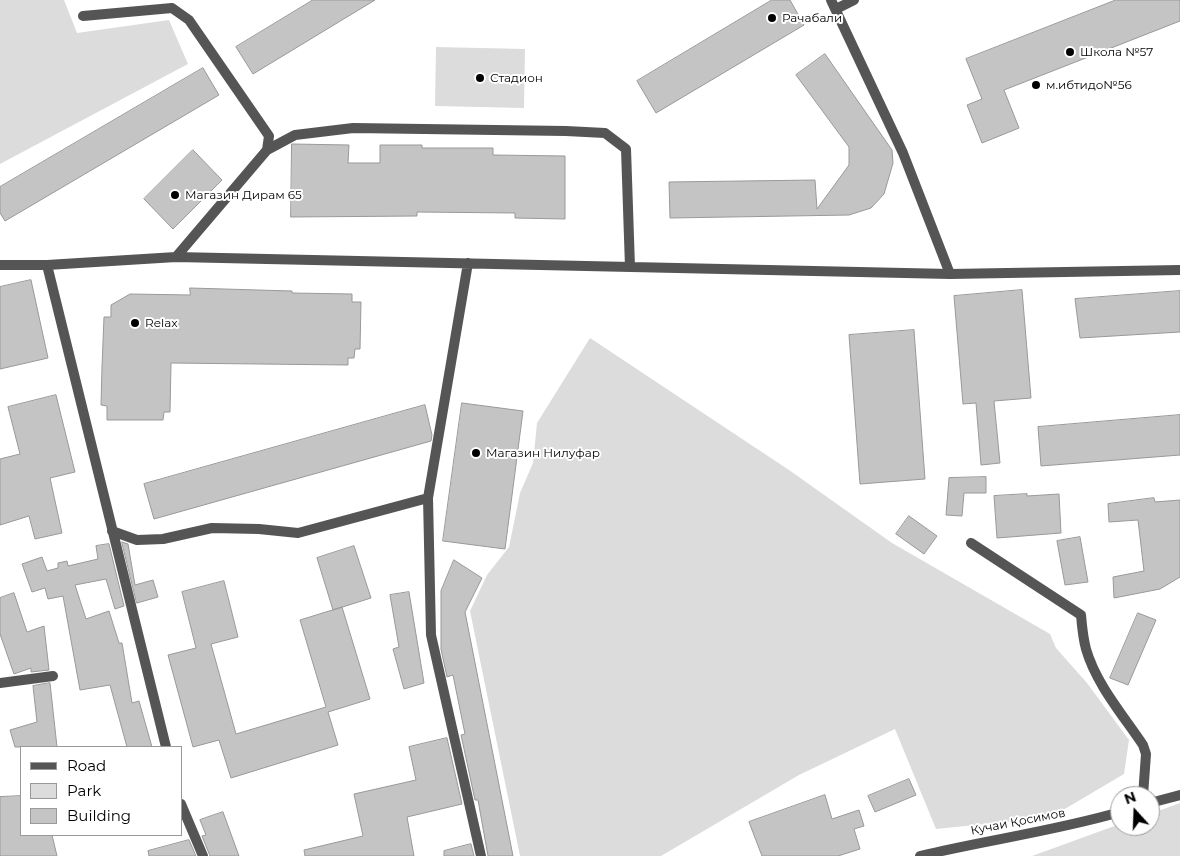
<!DOCTYPE html>
<meta charset="utf-8">
<style>
body{margin:0}
#map{position:relative;width:1180px;height:856px;overflow:hidden;background:#fff;font-family:Montserrat,sans-serif}
canvas{display:block}
.legend{position:absolute;left:20px;top:746px;width:162px;height:90px;box-sizing:border-box;background:#fff;border:1px solid #999;margin:0;padding:6px 9px;list-style:none;font-size:15px;color:#000}
.legend li{display:flex;align-items:center;gap:10px;height:25px}
.legend b{width:25px;border:1px solid #999}
.north{position:absolute;left:1110px;top:786px;width:50px;height:50px;box-sizing:border-box;background:#fff;border:1px solid #999;border-radius:50%;rotate:340deg;font-size:14px;font-weight:700;line-height:20px;text-align:center;color:#000}
.north::after{content:'';display:block;margin:auto;width:18px;height:22px;background:#000;clip-path:polygon(50% 0,100% 100%,50% 72%,0 100%)}
</style>
<div id="map">
<canvas width="1180" height="856"></canvas>
<ul class="legend">
<li><b style="height:6px;background:#555"></b>Road</li>
<li><b style="height:14px;background:#dcdcdc"></b>Park</li>
<li><b style="height:14px;background:#c4c4c4"></b>Building</li>
</ul>
<div class="north">N</div>
</div>
<script>
const g = document.querySelector('canvas').getContext('2d');
g.lineJoin = 'round';
function fill(path, color) { g.fillStyle = color; g.fill(path, 'evenodd'); }
function strokePath(path, color, width, dash) { g.strokeStyle = color; g.lineWidth = width; g.lineCap = dash ? 'butt' : 'round'; g.setLineDash(dash || []); g.stroke(path); }
function label(font, color, halo, rows, align = 'center') {
  g.font = font + ' Montserrat,sans-serif'; g.lineWidth = 4; g.setLineDash([]); g.textBaseline = 'middle'; g.strokeStyle = halo; g.fillStyle = color; for (const [text, x, y, turn = 0] of rows) {
    g.save(); g.translate(x, y); g.rotate((+turn || 0) * Math.PI / 180); g.textAlign = isNaN(turn) ? turn : align; if (halo) g.strokeText(text, 0, 0); g.fillText(text, 0, 0); g.restore();
  }
}
fill(new Path2D(`
 M0,0H64L77,33L169,20L188,64L0,164Z
 M436,47L525,49L524,108L435,106Z
 M590,338L789,470L892,543L1050,634L1056,648L1087,683L1129,740L1124,774L1058,813L1024,820L936,829L895,729L799,775L661,856H520L470,611L487,575L509,547L520,493L533,463L537,423Z
 M1180,803V856H1032L1120,824V826H1150V814Z`), '#dcdcdc');
const building = new Path2D(`
 M313,0H375L253,74L236,47Z
 M772,0H790L804,25L656,113L637,81Z
 M1116,0H1180V21L1004,90L1019,128L982,143L967,105L982,99L966,59Z
 M825,54L892,150L893,163L884,194L871,208L849,215L670,218L669,182L815,180L817,209L849,165V147L796,75Z
 M203,68L219,95L5,221L0,213V187Z
 M292,144L349,145L348,163H380V145H422V148H493V155L565,156V219L515,218V213L417,212V216L291,217Z
 M193,150L222,180L173,229L144,199Z
 M31,280L48,358L0,369V287Z
 M190,288L292,291V293L352,294V302H361L360,349H355L354,358H348V365L171,363L170,412H164L163,420H107V406L101,405L102,367L104,317H111V305L130,294L190,295Z
 M1022,290L1031,398L994,401L1000,463L981,465L976,403L963,404L954,296Z
 M1180,291V332L1080,338L1075,299Z
 M914,330L925,479L860,484L849,335Z
 M56,395L75,472L50,478L62,533L35,539L29,516L0,525V459L20,454L8,407Z
 M462,403L523,411L505,549L443,541Z
 M425,405L432,435L431,441L154,519L144,484Z
 M1180,415V455L1041,466L1038,427Z
 M986,477V493H964L962,516L946,515L949,478Z
 M1027,494V496L1059,494L1061,533L997,538L994,496Z
 M1154,498L1155,502L1180,500V577L1160,589L1114,598L1113,577L1144,571L1138,520L1109,522L1108,504Z
 M909,516L937,536L924,554L896,534Z
 M1080,537L1088,582L1065,585L1057,541Z
 M122,542L128,544L135,585L153,580L158,597L137,603Z
 M109,544L124,606L115,609L106,579L75,585L86,619L109,611L119,643H122L132,703L139,701L152,747H127L110,685L80,690L63,596L48,599L45,588L32,592L22,564L42,557L47,571L58,568V563L67,561L68,566L98,559L96,546Z
 M354,546L371,598L333,610L317,558Z
 M454,560L482,578L465,612L513,856H488L478,800H475L461,735L465,734L453,675L447,677L441,649V591Z
 M224,581L238,637L211,644L236,734L326,707L300,620L342,607L370,699L328,712L338,745L231,778L219,740L193,747L168,655L196,648L182,592Z
 M409,592L424,683L404,689L393,649L399,647L390,595Z
 M14,593L27,632L44,626L49,670L31,672V668L14,674L0,634V598Z
 M1138,613L1156,620L1128,685L1110,678Z
 M50,683L57,747H15L10,730L37,722L33,686Z
 M447,738L462,804L407,817L414,856H305L304,850L363,836L354,794L416,780L409,747Z
 M909,779L916,795L875,812L868,796Z
 M825,795L832,819L859,810L864,826L854,829L860,849L838,856H762L749,822Z
 M21,796V835H52L57,856H0V797Z
 M223,812L239,856H210L202,836L206,835L200,820Z
 M189,840L196,856H149L148,851Z
 M471,844L474,856H444V851Z`);
fill(building, '#c4c4c4');
strokePath(building, '#999', 1);
strokePath(new Path2D(`
 M831,0L903,153L950,274
 M836,9L854,0`), '#555', 10);
strokePath(new Path2D(`
 M83,16L172,8L189,20L269,136L267,150L176,257
 M267,150L295,135L353,128L566,131L605,133L626,149L630,267
 M0,265H47L176,257L950,274L1180,270
 M47,265L166,747
 M428,498L468,263
 M112,531L137,540L163,539L212,528L259,529L298,533L428,498L431,635L481,856
 M971,543L1081,615C1082,627 1083,638 1086,649C1096,684 1123,715 1143,745L1146,754L1143,796
 M0,683L53,676
 M181,804L203,856`), '#555', 10);
strokePath(new Path2D(`
 M1150,803L1180,795
 M920,856C986,840 1055,831 1120,812`), '#555', 10);
for (const [x, y, r, color] of [
 [772,18,5,"#000"],
 [1070,52,5,"#000"],
 [480,78,5,"#000"],
 [1036,85,5,"#000"],
 [175,195,5,"#000"],
 [135,323,5,"#000"],
 [476,453,5,"#000"]
]) { const dot = new Path2D(); dot.arc(x, y, r, 0, 2 * Math.PI); g.fillStyle = color; g.fill(dot); strokePath(dot, '#fff', 2); }
label('12px', '#000', '#fff', [
 ["Рачабали",782,18],
 ["Школа №57",1080,52],
 ["Стадион",490,78],
 ["м.ибтидо№56",1046,85],
 ["Магазин Дирам 65",185,195],
 ["Relax",145,323],
 ["Магазин Нилуфар",486,453]
], 'left');
label('12px', '#000', '#fff', [
 ["Кучаи Қосимов",1018,822,-11]
]);
</script>
